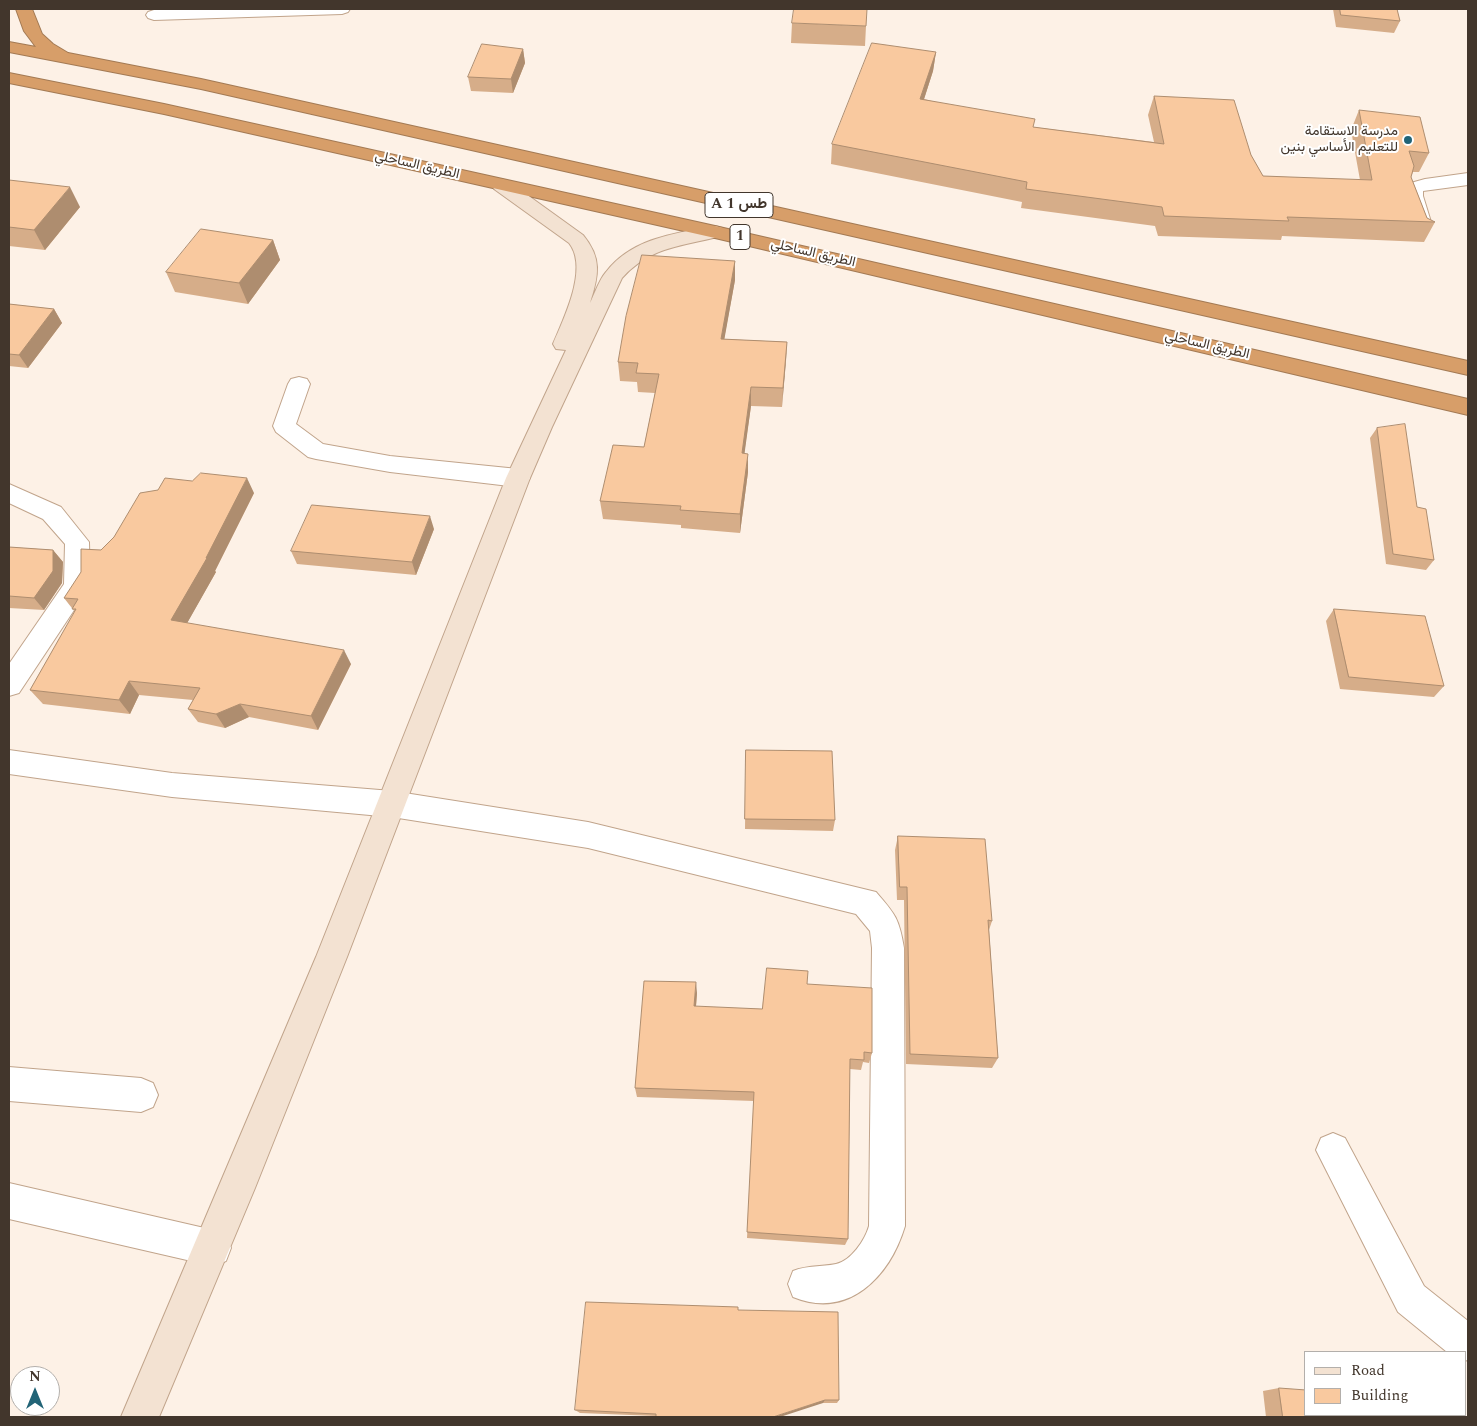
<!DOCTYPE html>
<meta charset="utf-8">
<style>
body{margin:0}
#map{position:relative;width:1477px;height:1426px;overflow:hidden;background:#fdf1e6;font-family:Spectral,serif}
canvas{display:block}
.frame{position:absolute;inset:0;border:10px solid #42362c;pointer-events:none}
.legend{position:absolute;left:1304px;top:1351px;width:162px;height:65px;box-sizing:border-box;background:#fff;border:1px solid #b3afab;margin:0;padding:6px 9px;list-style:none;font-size:15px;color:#42362c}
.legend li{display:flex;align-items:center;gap:10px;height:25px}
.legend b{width:25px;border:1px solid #b3afab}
.north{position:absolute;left:10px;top:1366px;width:50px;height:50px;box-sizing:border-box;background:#fff;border:1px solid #b3afab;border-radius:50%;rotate:0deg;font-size:14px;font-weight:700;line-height:20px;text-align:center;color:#42362c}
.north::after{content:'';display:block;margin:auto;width:18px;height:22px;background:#226477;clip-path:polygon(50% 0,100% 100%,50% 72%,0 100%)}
</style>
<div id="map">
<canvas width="1477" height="1426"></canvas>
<div class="frame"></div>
<ul class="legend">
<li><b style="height:6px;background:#f3e2d2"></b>Road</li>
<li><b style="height:14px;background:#f9c99f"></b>Building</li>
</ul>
<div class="north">N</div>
</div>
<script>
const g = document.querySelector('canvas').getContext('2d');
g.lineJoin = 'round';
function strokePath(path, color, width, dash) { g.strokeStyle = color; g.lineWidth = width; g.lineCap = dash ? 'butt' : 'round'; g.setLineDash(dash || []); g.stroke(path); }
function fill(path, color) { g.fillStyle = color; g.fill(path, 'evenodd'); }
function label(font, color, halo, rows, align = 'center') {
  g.font = font + ' Spectral,Vazirmatn,serif'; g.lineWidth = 4; g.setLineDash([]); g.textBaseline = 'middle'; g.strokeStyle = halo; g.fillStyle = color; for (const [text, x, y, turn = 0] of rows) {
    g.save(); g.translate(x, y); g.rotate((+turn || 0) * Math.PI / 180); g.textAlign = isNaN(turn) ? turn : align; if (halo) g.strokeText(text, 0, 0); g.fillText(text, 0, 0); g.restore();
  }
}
const street = new Path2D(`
 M195,9H350L348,12L342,14L154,20L148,18L146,15L148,12L154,10Z
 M1468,173V185L1423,191V196L1431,222L1428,226L1421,228L1414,226L1403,196L1407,184L1425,179Z
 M299,377L307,379L310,384L296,424L323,444L390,456L518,469L526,472L530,478L526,484L518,487L390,472L316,459L308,457L276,432L273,426L288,384L291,379Z
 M9,484L61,507L89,542L90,586L19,693L9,696V664L64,584L65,544L43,519L9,503Z
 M9,750L172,773L392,791L588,822L876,892C895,914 899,918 904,948L905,1226C890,1276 849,1320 793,1297L788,1284L793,1271C808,1265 821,1267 836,1264C851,1261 865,1240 869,1226L872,948L870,931L856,914L588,848L392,817L172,797L9,774Z
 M9,1067L141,1078L153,1083L158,1095L153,1107L141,1112L9,1101Z
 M1333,1133L1345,1138L1424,1286L1468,1321V1361L1466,1360V1352H1447L1398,1312L1316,1150L1321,1138Z
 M9,1183L213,1230L226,1235L231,1248L226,1261L213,1266L9,1219Z`);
const secondary = new Path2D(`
 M501,179L508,181L583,235C602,258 599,275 590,303C595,293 599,280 606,272C632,238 676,233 715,226L722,228L725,232L722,236C683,246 651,246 622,278L552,427L530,478L347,957L255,1188L159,1417H121L316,957L506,478L566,350L556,349L553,344C564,318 589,268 569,243L494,189L491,185L494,181Z`);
const highway = new Path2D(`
 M16,9H32L42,34L53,44L68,53L201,79L1468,361V375L201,89L9,52V42L36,47L24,31Z
 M9,73L164,104L715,226L1468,399V415L715,238L164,114L9,83Z`);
strokePath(street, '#c1a48b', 2);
strokePath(secondary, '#c1a48b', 2);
strokePath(highway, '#a37a54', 2);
fill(street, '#fff');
fill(secondary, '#f3e2d2');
fill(highway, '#d79e69');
fill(new Path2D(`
 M1333,9H1397L1400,21L1394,33L1336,27Z
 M792,23L866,26L865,46L791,43Z
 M523,49L525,63L513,93L471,91L468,77Z
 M936,52L933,71L924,99L1033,127L1154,142L1148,115L1154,96L1251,155L1263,176L1360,180L1351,130L1359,110L1429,153L1419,172H1413L1411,177L1427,218L1435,222L1424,242L1282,236L1281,240L1158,236L1155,226L1021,208L1022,202L831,164L832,144Z
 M9,180L80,207L45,250L9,246Z
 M273,240L280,260L248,304L175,292L166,272Z
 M735,261V280L724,339L787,342L782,407L751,406L744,454L748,472L740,533L681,528V525L603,519L600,501L644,447L655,393L638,392L637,382L620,381L618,362Z
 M9,304L54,309L62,323L28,368L9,366Z
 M1377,428L1417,507L1434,560L1426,570L1386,564L1370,438Z
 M158,490L254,493L215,571L216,572L187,623L351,664L318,730L249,717L225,728L198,722L188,709L193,700L139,695L130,714L43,704L30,690L75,612L64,598L101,550L114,537Z
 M434,529L416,575L297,564L291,551Z
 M9,547L53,550L63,562L62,583L44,610L9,608Z
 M1334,609L1444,686L1434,697L1340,689L1326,621Z
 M746,750L835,820L833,831L745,829Z
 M898,836L992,921L989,930L998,1058L992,1068L906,1064L904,900H897L895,850Z
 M807,984L872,1053L869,1063L863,1062L861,1070L850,1069L848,1239L845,1245L747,1238L754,1101L637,1097L635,1088L697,993L696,1007L762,1009Z
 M738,1310L839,1400L837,1403H823L656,1416L580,1413L575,1410Z
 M1279,1388L1383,1417H1266L1263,1391Z`), '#d6ad89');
fill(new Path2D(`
 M523,49L525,63L513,93L511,79Z
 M936,52L933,71L918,118L920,99Z
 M70,187L80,207L45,250L34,230Z
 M273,240L280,260L248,304L239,283Z
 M735,261V280L721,358V339Z
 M54,309L62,323L28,368L19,355Z
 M787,342L786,361L782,407L783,388Z
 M751,387V406L742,472V453Z
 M748,454V472L740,533V514Z
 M247,478L254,493L215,571L216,572L181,634L171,620Z
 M430,516L434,529L416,575L412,562Z
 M53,550L63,562L62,583L44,610L34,598Z
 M344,650L351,664L318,730L311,716Z
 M129,681L139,695L130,714L119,700Z
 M240,704L249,717L225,728L216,714Z
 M696,982L697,993L695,1017L694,1006Z
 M825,1400L823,1403L780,1417H773Z`), '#ae8d6f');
const building = new Path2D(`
 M794,9H867L866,26L792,23Z
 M1340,9H1397L1400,21L1341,15Z
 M872,43L936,52L920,99L1035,119L1033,127L1164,144L1154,96L1234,100L1251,155L1263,176L1372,180L1359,110L1420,117L1429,153L1409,151L1414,166L1411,177L1427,218L1435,222L1287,217L1289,221L1164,216L1162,207L1026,189L1027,182L832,144Z
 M482,44L523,49L511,79L468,77Z
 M9,180L70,187L34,230L9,227Z
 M201,229L273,240L239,283L166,272Z
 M642,255L735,261L721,339L787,342L783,388L751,387L742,453L748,454L740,514L680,510L681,506L600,501L613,445L644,447L659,374L636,373L638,363L618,362L626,316Z
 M9,304L54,309L19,355L9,354Z
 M1405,424L1417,507L1426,509L1434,560L1393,554L1377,428Z
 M201,473L247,478L206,558H207L171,620L344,650L311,716L240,704L216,714L188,709L200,688L129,681L119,700L30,690L76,609H72L78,599L64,598L81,572V549L101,550L114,537L140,493L158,490L165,478L192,481Z
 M312,505L430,516L412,562L291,551Z
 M9,547L53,550V571L34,598L9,596Z
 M1334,609L1425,616L1444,686L1349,677Z
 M746,750L832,751L835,820L745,819Z
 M898,836L985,839L992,921L988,920L998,1058L910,1054L907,887H900Z
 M767,968L808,971L807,984L872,988V1053L864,1052V1060L850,1059L848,1239L747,1232L754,1092L635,1088L644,981L696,982L694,1006L762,1009Z
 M586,1302L738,1307V1310L838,1312L839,1400H825L773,1417H656V1414L575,1410Z
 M1279,1388L1306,1390V1415H1382L1383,1417H1283Z`);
fill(building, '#f9c99f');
strokePath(building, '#ae8d6f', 1);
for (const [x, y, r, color] of [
 [1408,140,5,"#226477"]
]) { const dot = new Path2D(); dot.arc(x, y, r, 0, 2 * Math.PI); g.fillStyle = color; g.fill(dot); strokePath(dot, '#fff', 2); }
label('14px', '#42362c', '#fff', [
 ["مدرسة الاستقامة",1398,132],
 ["للتعليم الأساسي بنين",1398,148]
], 'right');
label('14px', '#42362c', '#fff', [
 ["الطريق الساحلي",417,166,13],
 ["الطريق الساحلي",813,254,13],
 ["الطريق الساحلي",1207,346,13]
]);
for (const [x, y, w] of [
 [739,205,68],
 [740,237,20]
]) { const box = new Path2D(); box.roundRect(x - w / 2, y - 12.5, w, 25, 4); g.fillStyle = '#fff'; g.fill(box); strokePath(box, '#42362c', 1); }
label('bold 15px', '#42362c', null, [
 ["A 1 طس",739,205],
 ["1",740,237]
]);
</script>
